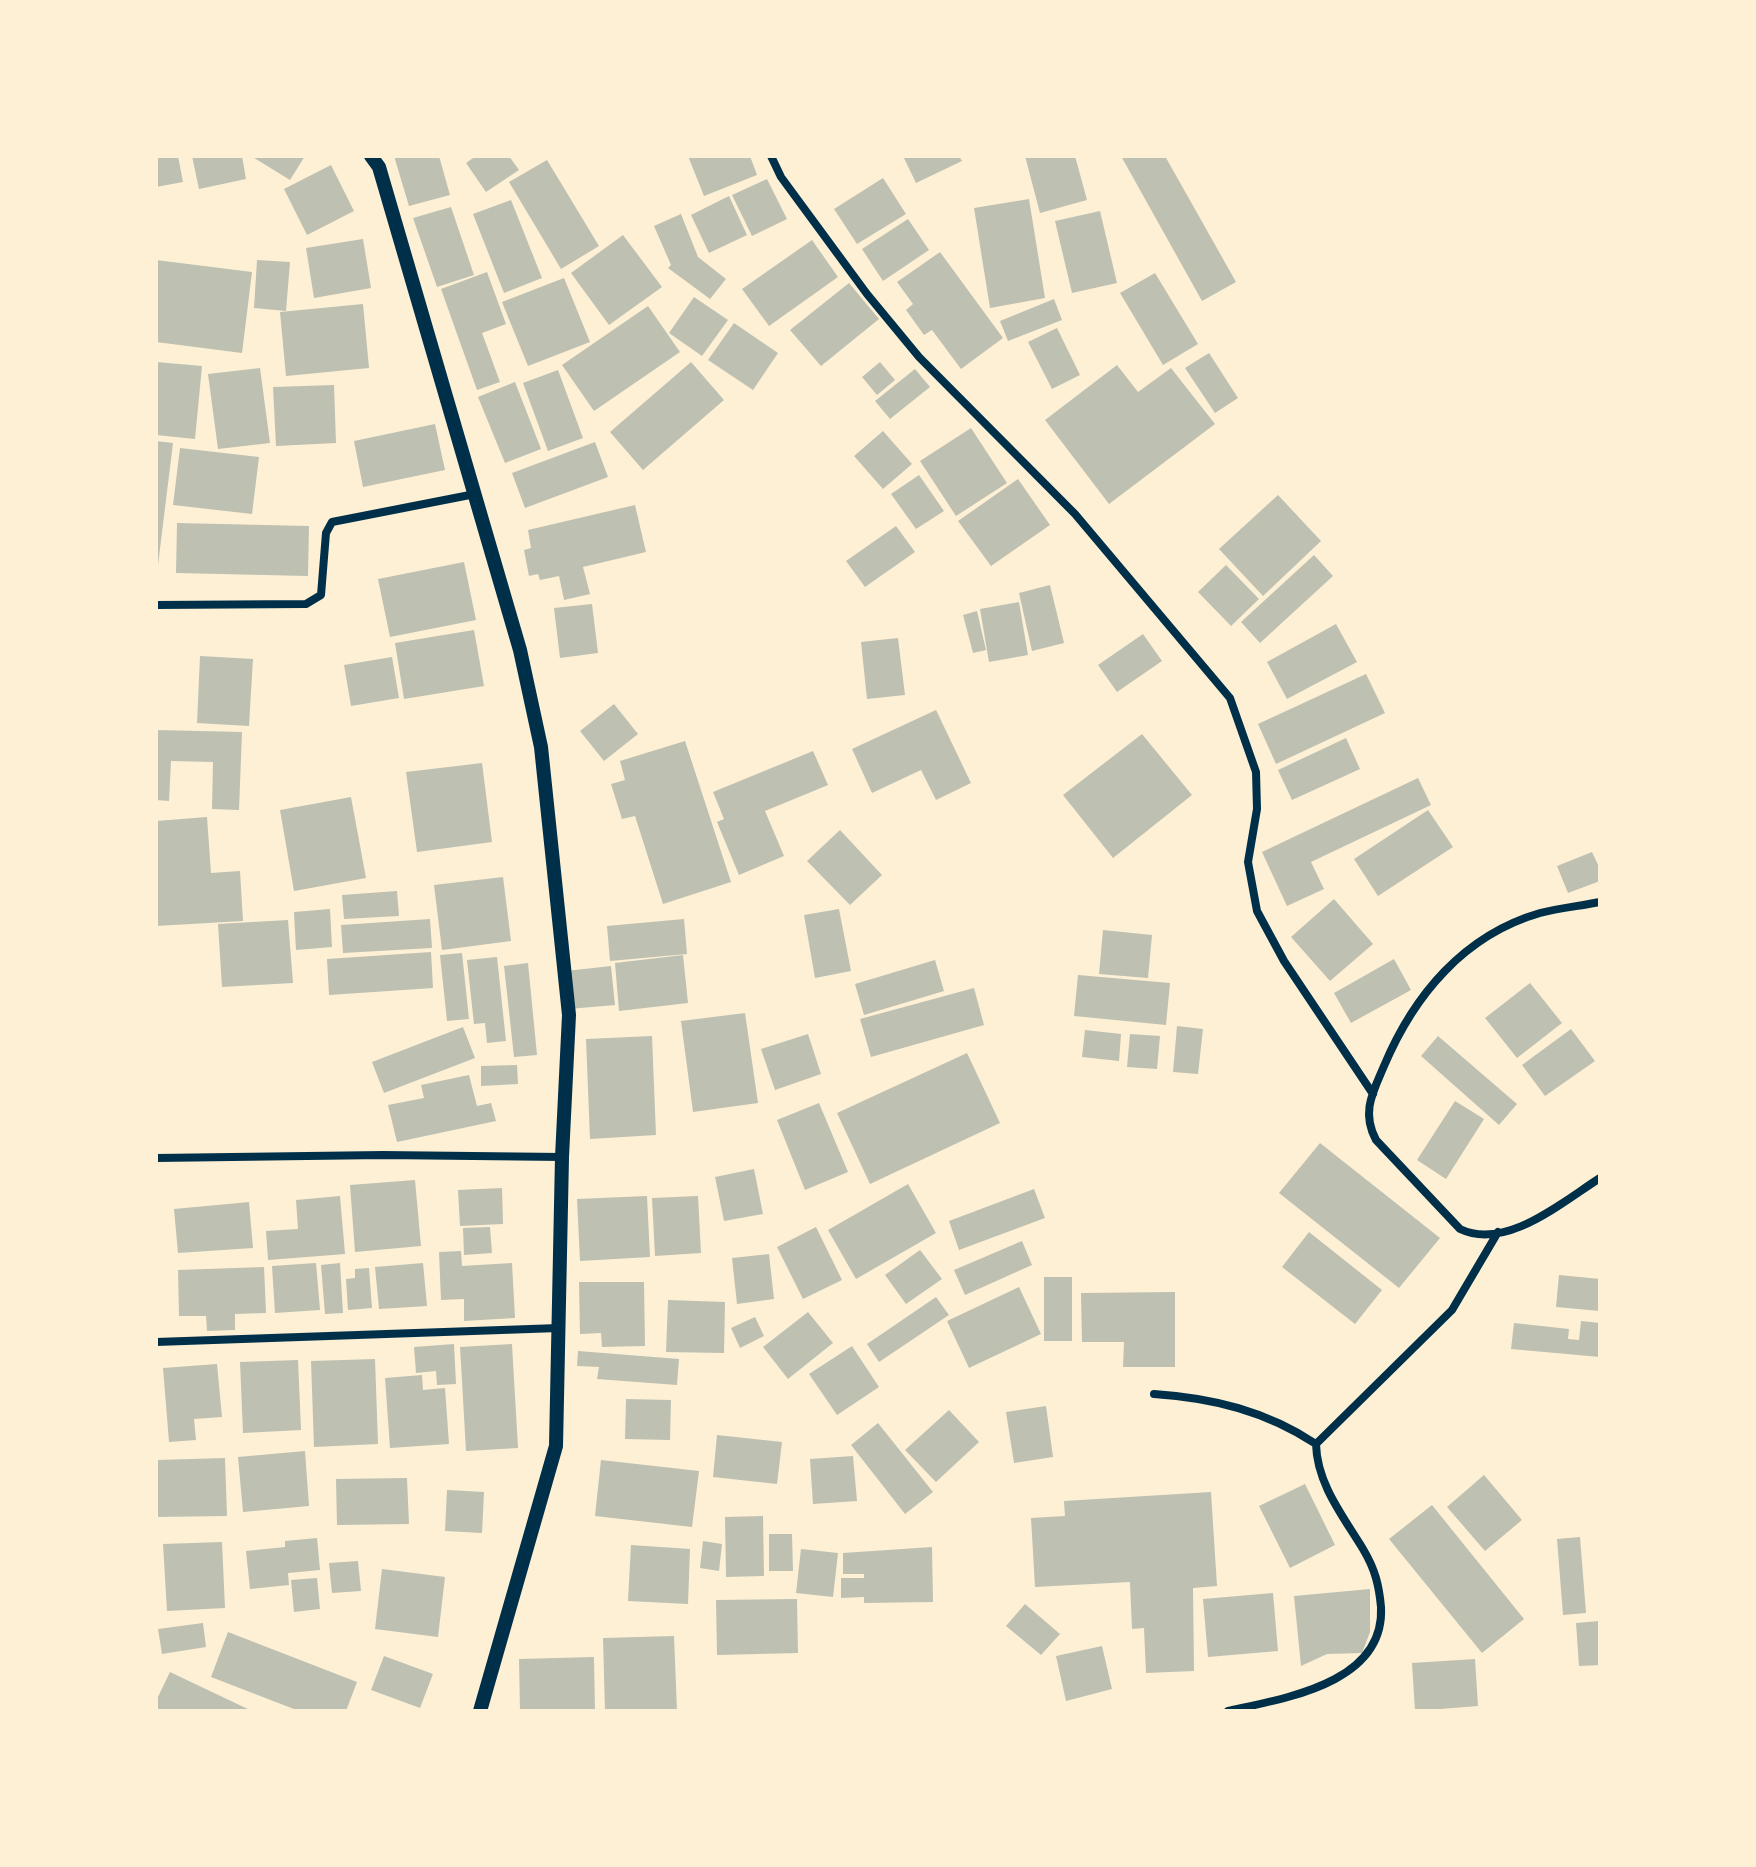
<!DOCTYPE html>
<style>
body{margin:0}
#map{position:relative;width:1756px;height:1867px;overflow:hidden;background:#fdf0d5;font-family:"Nunito Sans",sans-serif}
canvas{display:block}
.frame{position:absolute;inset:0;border:158px solid #fdf0d5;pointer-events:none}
</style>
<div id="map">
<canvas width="1756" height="1867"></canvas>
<div class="frame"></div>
</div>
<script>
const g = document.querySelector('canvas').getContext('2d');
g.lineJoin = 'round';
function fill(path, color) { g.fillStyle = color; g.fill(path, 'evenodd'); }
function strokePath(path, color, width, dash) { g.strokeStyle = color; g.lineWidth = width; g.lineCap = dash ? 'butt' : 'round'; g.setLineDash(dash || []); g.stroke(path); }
fill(new Path2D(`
 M156,156H178L183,182L156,187Z
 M192,156H242L246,179L199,189Z
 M251,156H305L290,180Z
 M394,156H439L450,195L409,206Z
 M476,156H509L519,170L486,192L466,163Z
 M688,156H750L757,175L704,196Z
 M903,156H959L962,161L916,183Z
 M1025,156H1075L1087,200L1040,213Z
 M1121,156H1165L1236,282L1202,301Z
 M547,160L599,246L561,269L509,182Z
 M331,165L354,211L307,235L284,189Z
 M883,178L906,214L857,244L834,209Z
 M767,179L787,219L752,236L732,195Z
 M729,196L747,235L709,253L691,215Z
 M1029,199L1045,298L990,308L974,208Z
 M511,200L542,278L504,293L473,214Z
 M451,207L474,275L437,287L413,218Z
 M1100,211L1117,283L1072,293L1055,221Z
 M681,214L698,257L726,279L710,299L668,268L671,265L654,226Z
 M908,219L929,250L883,281L862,249Z
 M623,235L662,287L609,325L571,273Z
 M363,239L371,288L314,298L306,248Z
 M812,240L838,277L769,326L742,289Z
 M940,252L1003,338L961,369L932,330L924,335L906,310L913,304L897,282Z
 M156,260L252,272L242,353L156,342Z
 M257,260L290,262L286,311L254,308Z
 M487,272L506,324L482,333L500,382L477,390L441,289Z
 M1155,273L1198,344L1163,365L1120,293Z
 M564,278L590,342L528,366L502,302Z
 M849,283L879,319L821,366L790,330Z
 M694,297L728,320L702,356L669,333Z
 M1054,299L1062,320L1008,341L1000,321Z
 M363,304L369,368L286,376L280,312Z
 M648,306L680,352L594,411L562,365Z
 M734,323L778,353L753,390L708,360Z
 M1057,328L1080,375L1052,389L1028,342Z
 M1209,353L1238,398L1215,413L1185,368Z
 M156,362L202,366L195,439L156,435Z
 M691,362L724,400L643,470L610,432Z
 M880,362L895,380L877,395L862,377Z
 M1117,365L1138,392L1171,368L1215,424L1109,504L1045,420Z
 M260,368L270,443L218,449L208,374Z
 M915,369L930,387L890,419L875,401Z
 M558,370L583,438L548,451L523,383Z
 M515,382L541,449L505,463L478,397Z
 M334,385L336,443L276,446L273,387Z
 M435,424L445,470L363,487L354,441Z
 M971,428L1007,483L956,516L920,461Z
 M883,431L912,464L883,489L854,456Z
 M156,441L173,443L158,565H156Z
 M595,442L608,477L525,508L512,473Z
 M180,448L259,457L252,514L173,505Z
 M919,475L944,511L916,529L891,494Z
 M1018,479L1050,525L991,566L958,521Z
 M1278,495L1321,541L1263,596L1219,549Z
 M635,505L646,552L583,567L590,594L564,600L559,576L540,580L538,574L529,576L524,550L531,548L528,530Z
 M177,523L309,526L308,576L176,573Z
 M896,526L915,552L865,587L846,561Z
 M1314,555L1333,576L1260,643L1241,622Z
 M464,562L476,620L390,637L378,579Z
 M1226,565L1259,599L1231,626L1198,592Z
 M1050,585L1064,643L1032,651L1019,593Z
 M1019,602L1028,655L989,662L980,609Z
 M592,604L598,653L560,658L554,608Z
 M977,611L986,650L973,653L963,615Z
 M1336,624L1357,662L1287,699L1267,662Z
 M474,630L484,686L404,699L395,643Z
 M1143,634L1162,661L1117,692L1098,665Z
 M898,638L905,695L867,699L861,642Z
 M200,656L253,659L249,726L197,723Z
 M392,657L399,698L351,706L344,665Z
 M1366,674L1385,713L1276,764L1258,724Z
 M614,704L638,734L604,761L580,731Z
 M936,710L971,783L936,800L921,770L872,793L852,749Z
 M156,730L242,732L239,810L212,809L213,762L171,761L169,801L156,800Z
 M1142,734L1192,795L1113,858L1063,795Z
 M1346,738L1360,769L1292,800L1278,770Z
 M685,741L731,882L663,904L635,816L622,819L611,784L625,780L620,761Z
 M813,751L828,785L765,811L784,856L739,875L717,822L724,819L713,792Z
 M482,763L492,842L417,852L406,772Z
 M1418,778L1431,805L1311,862L1324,889L1287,906L1262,852Z
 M351,797L366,878L294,891L280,810Z
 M1428,810L1453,847L1378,896L1354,859Z
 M207,817L211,873L240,871L243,921L156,926V821Z
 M840,830L882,875L850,905L807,861Z
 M1592,852L1600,869V881L1568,893L1557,866Z
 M503,877L511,941L442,950L434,885Z
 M397,891L399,916L344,919L342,895Z
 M1334,899L1373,944L1330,981L1291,937Z
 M330,909L332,947L296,950L294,912Z
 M839,909L851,971L815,978L804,915Z
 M430,919L432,948L343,953L341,925Z
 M684,919L687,954L610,961L607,926Z
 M288,920L293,983L222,987L218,924Z
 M1103,930L1152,935L1148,978L1099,974Z
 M431,952L433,988L329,995L327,959Z
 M462,953L469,1019L447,1021L440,955Z
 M683,955L688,1003L619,1011L615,963Z
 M497,957L506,1041L487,1043L485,1023L474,1024L467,960Z
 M1394,959L1411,990L1351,1023L1334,993Z
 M935,960L944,991L864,1015L855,984Z
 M528,963L537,1055L514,1057L504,966Z
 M611,966L615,1005L569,1009L566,971Z
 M1078,975L1170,983L1166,1025L1074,1016Z
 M1530,983L1562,1023L1517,1058L1485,1018Z
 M974,988L984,1025L871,1057L860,1019Z
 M745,1013L758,1103L693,1112L681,1021Z
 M1177,1026L1203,1029L1198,1074L1173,1072Z
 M463,1027L475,1058L384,1093L372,1062Z
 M1571,1029L1595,1061L1545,1096L1522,1065Z
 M1085,1030L1121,1034L1119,1061L1082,1057Z
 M808,1034L821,1074L775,1090L761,1049Z
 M1130,1034L1160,1036L1157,1069L1127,1067Z
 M652,1036L656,1135L590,1139L586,1039Z
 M1438,1036L1517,1104L1499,1125L1421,1056Z
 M967,1053L1000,1123L870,1184L837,1113Z
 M517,1065L518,1084L481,1086V1066Z
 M469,1075L477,1106L491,1103L496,1121L397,1142L388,1105L424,1098L421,1085Z
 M1455,1101L1484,1119L1446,1179L1417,1160Z
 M819,1103L848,1172L805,1190L777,1120Z
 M1320,1143L1440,1238L1399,1288L1279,1193Z
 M754,1169L763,1214L724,1221L715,1177Z
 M415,1180L421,1246L355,1252L350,1185Z
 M908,1184L936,1233L856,1279L828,1230Z
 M502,1188L503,1224L460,1226L458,1190Z
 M1034,1189L1045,1218L959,1250L949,1221Z
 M340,1196L345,1254L268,1260L266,1231L298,1229L296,1200Z
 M647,1196L650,1257L580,1261L577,1199Z
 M698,1196L701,1253L655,1256L652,1198Z
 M249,1202L253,1248L178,1253L174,1209Z
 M490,1227L492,1253L464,1255L463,1228Z
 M816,1227L842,1280L803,1299L777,1247Z
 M1309,1232L1382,1290L1355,1324L1282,1267Z
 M1022,1241L1032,1265L965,1295L954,1270Z
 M920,1250L942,1279L906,1304L885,1275Z
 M461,1251L462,1266L512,1263L515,1318L464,1321V1299L441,1300L439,1252Z
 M769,1254L774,1299L737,1304L732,1258Z
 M316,1263L320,1310L275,1313L272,1266Z
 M340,1263L343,1313L325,1314L321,1265Z
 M423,1263L427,1306L379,1309L375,1267Z
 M264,1267L266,1313L235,1314V1330L207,1331L206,1316H179L178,1270Z
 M369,1268L372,1308L348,1310L346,1279L355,1278V1269Z
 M1559,1275L1600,1279V1311L1556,1307Z
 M1044,1277H1072V1341H1044Z
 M579,1282H644L645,1346L602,1347L601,1333L580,1334Z
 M1019,1287L1041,1334L969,1368L947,1321Z
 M1175,1292V1367H1123L1124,1342H1082L1081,1293Z
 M936,1297L949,1315L879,1362L867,1344Z
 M668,1300L725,1302L724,1353L666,1352Z
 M808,1312L833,1343L788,1379L763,1347Z
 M755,1317L764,1336L740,1348L731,1328Z
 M1581,1321L1600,1323V1357L1511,1349L1514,1323L1569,1329L1568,1339L1579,1340Z
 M454,1344L456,1384L437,1385L436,1371L416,1373L414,1347Z
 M512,1344L518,1448L466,1451L460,1347Z
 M852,1346L879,1387L837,1415L809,1374Z
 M578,1351L679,1359L677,1385L597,1379L599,1367L577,1366Z
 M375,1359L378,1444L314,1447L311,1361Z
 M298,1360L301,1430L243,1433L240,1362Z
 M217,1364L222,1417L194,1419L196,1440L169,1442L163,1368Z
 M422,1375L423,1390L445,1388L449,1444L390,1448L385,1378Z
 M626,1399L671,1400L670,1440L625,1439Z
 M1046,1406L1053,1457L1014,1463L1006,1412Z
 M949,1410L979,1442L936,1482L905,1450Z
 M878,1423L933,1492L905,1514L851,1445Z
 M717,1435L782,1442L777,1484L713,1477Z
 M305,1451L309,1506L243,1512L238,1457Z
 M853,1456L857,1501L813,1504L810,1459Z
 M225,1458L227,1516L156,1517V1460Z
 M601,1460L699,1471L692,1527L595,1516Z
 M1484,1475L1522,1520L1485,1551L1447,1507Z
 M407,1478L409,1524L337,1525L336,1479Z
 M1305,1484L1335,1545L1290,1568L1259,1506Z
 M447,1490L484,1492L482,1533L445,1531Z
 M1211,1492L1217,1586L1193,1588L1194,1671L1146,1673L1144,1628L1132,1629L1130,1582L1035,1587L1031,1518L1065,1516L1064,1501Z
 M1432,1505L1524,1619L1482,1653L1389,1539Z
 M763,1516L764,1576L726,1577L725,1517Z
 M769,1534H792L793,1571H769Z
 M1580,1537L1586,1613L1563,1615L1557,1539Z
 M317,1538L320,1570L288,1573L289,1585L250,1589L246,1551L285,1547V1541Z
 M703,1541L722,1544L719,1571L700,1568Z
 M222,1542L225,1608L167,1611L163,1544Z
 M631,1545L690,1549L688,1604L628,1601Z
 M932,1547L933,1602L864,1603V1597L841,1598V1578H864V1574H843V1553Z
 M801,1549L838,1553L833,1597L796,1593Z
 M358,1561L361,1591L332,1593L329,1563Z
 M382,1569L445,1577L438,1637L375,1629Z
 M317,1578L320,1609L294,1612L291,1580Z
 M1370,1589V1632L1362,1653L1327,1654L1301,1666L1294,1596Z
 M1273,1593L1278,1651L1208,1657L1203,1599Z
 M797,1599L798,1653L717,1655L716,1600Z
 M1025,1604L1060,1634L1041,1655L1006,1626Z
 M1600,1621V1665L1579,1666L1576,1623Z
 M203,1623L206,1647L162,1654L158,1629Z
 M228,1632L357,1682L346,1711H299L211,1677Z
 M674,1636L677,1711H605L603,1638Z
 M1102,1646L1112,1689L1066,1701L1056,1656Z
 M384,1656L433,1674L420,1708L371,1690Z
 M594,1657L595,1711H520L519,1659Z
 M1475,1659L1478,1706L1415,1711L1412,1663Z
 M170,1672L252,1711H156V1701Z`), '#bec0b2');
strokePath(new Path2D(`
 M771,156L781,177L867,294L919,357L1075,514L1230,698L1256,772L1257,809L1248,862L1257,911L1284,961L1373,1094
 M156,605L306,604L321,595L326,533L332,522L475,494
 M1600,902C1580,906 1559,908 1540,913C1464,935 1414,995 1384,1066C1373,1092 1361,1112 1376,1140L1460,1229C1506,1251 1562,1202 1600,1178
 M156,1158L383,1155L562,1157
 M156,1342L559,1328
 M1154,1394C1213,1398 1266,1411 1316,1444
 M1228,1711C1286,1698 1385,1683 1381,1607C1379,1585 1375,1569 1363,1549C1343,1516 1317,1484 1316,1444L1452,1310L1498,1232`), '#003049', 8);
strokePath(new Path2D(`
 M371,156L379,167L520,650L541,747L569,1015L562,1157L556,1446L480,1711`), '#003049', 14);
</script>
